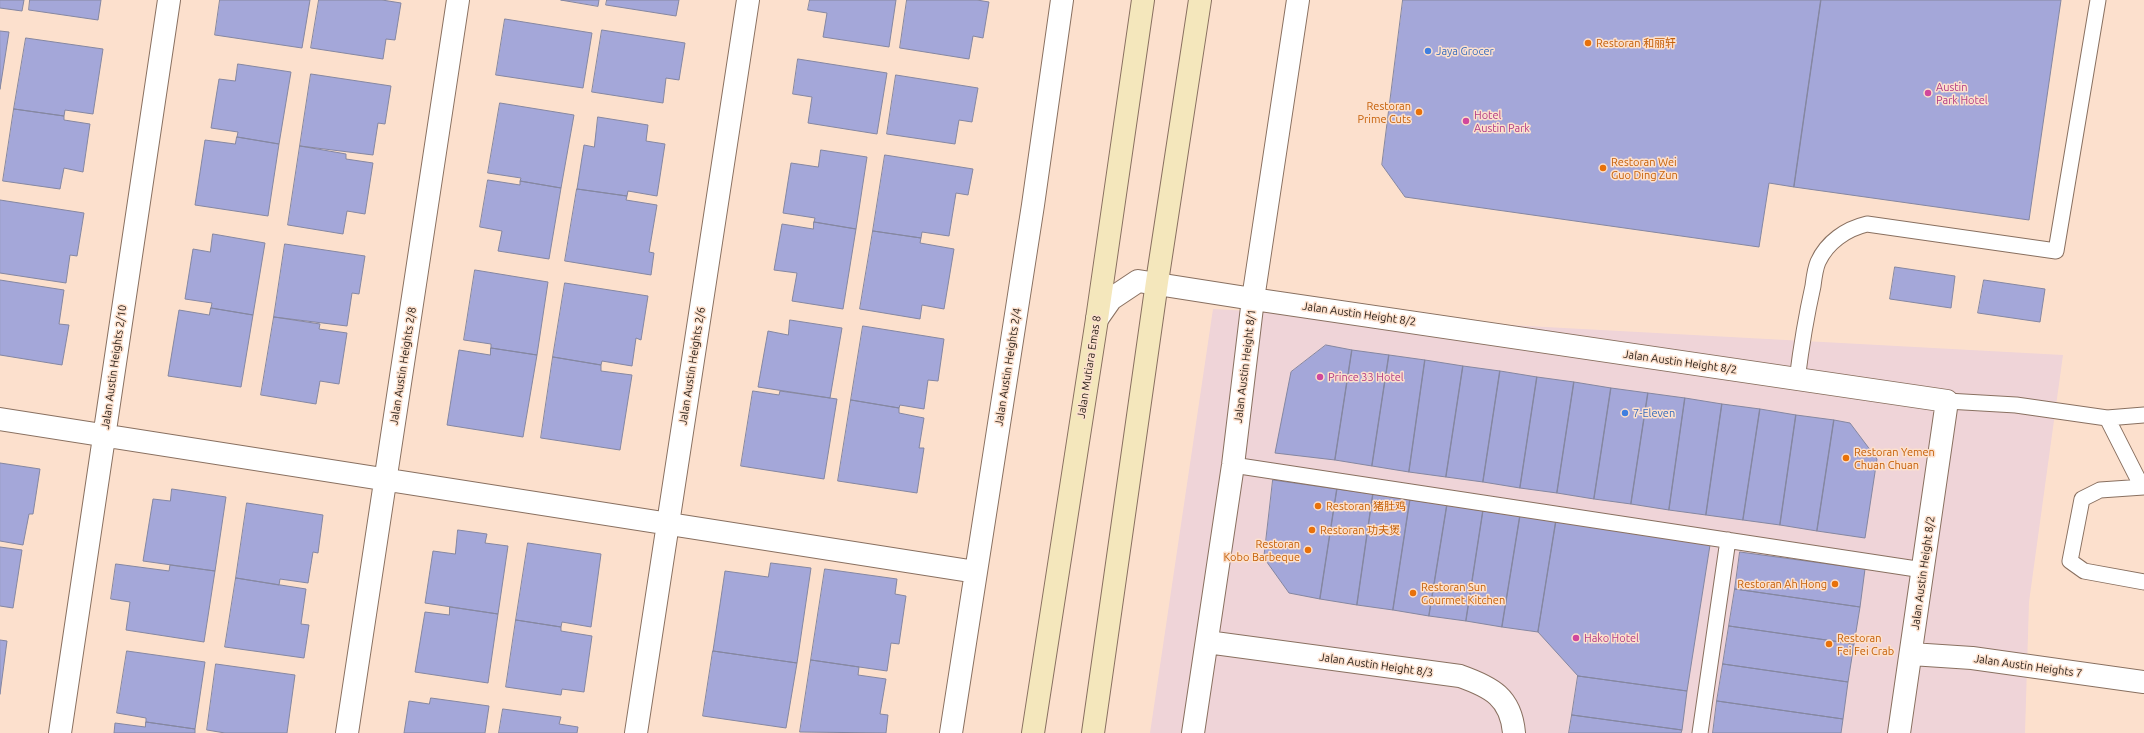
<!DOCTYPE html>
<meta charset="utf-8">
<style>
body{margin:0}
canvas{display:block;background:#fce0cd}
</style>
<canvas width="2144" height="733"></canvas>
<script>
const g = document.querySelector('canvas').getContext('2d');
g.lineJoin = 'round';
function fill(path, color) { g.fillStyle = color; g.fill(path, 'evenodd'); }
function strokePath(path, color, width, dash) { g.strokeStyle = color; g.lineWidth = width; g.lineCap = dash ? 'butt' : 'round'; g.setLineDash(dash || []); g.stroke(path); }
function label(font, color, halo, rows, align = 'center') {
  g.font = font + ' Ubuntu,"Noto Sans SC",sans-serif'; g.lineWidth = 3; g.setLineDash([]); g.textBaseline = 'middle'; g.strokeStyle = halo; g.fillStyle = color; for (const [text, x, y, turn = 0] of rows) {
    g.save(); g.translate(x, y); g.rotate((+turn || 0) * Math.PI / 180); g.textAlign = isNaN(turn) ? turn : align; if (halo) g.strokeText(text, 0, 0); g.fillText(text, 0, 0); g.restore();
  }
}
fill(new Path2D(`
 M1213,309L2063,355L2029,602L2025,733H1150Z`), '#efd4d8');
const building = new Path2D(`
 M0,0H24L22,11L0,8Z
 M30,0H101L98,20L29,10Z
 M220,0H310L302,48L215,35Z
 M319,0H382L401,3L395,40L386,39L383,59L311,48Z
 M561,0H599L598,6Z
 M607,0H679L676,16L606,5Z
 M810,0H896L889,47L823,37L827,13L808,10Z
 M907,0H977L989,2L983,38L973,36L969,59L900,48Z
 M1403,0H1821L1794,187L1769,183L1759,247L1405,197L1382,165Z
 M1821,0H2061L2029,220L1794,187Z
 M505,19L592,33L583,88L496,75Z
 M602,30L685,43L679,80L666,78L663,103L592,92Z
 M0,31L9,32L0,89Z
 M26,38L103,49L93,114L65,110L64,116L14,109Z
 M798,59L887,73L877,134L808,123L812,97L793,94Z
 M238,64L291,72L279,144L237,137L238,132L211,128L219,79L235,81Z
 M311,74L391,86L385,124L378,123L373,155L300,146Z
 M896,75L978,88L972,122L959,120L955,144L887,134Z
 M500,103L574,115L561,188L520,181L521,178L488,173Z
 M14,109L64,116V120L90,124L83,172L64,168L60,189L3,181Z
 M598,117L648,125L646,141L665,144L657,196L628,191L627,196L577,189L584,145L594,147Z
 M237,137L279,144L268,216L195,205L205,140L235,144Z
 M300,146L346,154V159L373,163L365,214L347,211L343,234L288,225Z
 M821,150L867,157L856,229L814,222L815,218L783,213L791,163L818,167Z
 M885,155L973,169L968,195L956,193L949,236L922,232L921,238L873,231Z
 M488,180L520,185V181L561,188L549,259L498,251L502,231L480,227Z
 M577,189L627,196L626,200L657,205L649,252L654,253L651,275L565,261Z
 M0,200L84,213L77,256L70,255L66,283L0,273Z
 M814,222L856,229L843,309L792,301L797,273L774,270L782,224L813,229Z
 M873,231L921,238L920,243L954,249L944,309L922,305L920,319L860,309Z
 M213,234L265,243L253,315L211,308L212,303L185,299L193,249L210,252Z
 M285,244L365,256L359,294L352,293L347,326L274,317Z
 M1895,267L1955,276L1951,308L1890,299Z
 M475,270L548,282L537,355L491,348V344L464,340Z
 M0,280L64,290L59,324L69,325L62,365L0,355Z
 M1984,280L2045,289L2040,322L1978,313Z
 M565,283L648,296L641,340L636,338L632,366L602,361L601,365L553,357Z
 M211,308L253,315L241,387L168,376L179,310L209,315Z
 M274,317L320,324L319,329L347,333L339,384L320,381L316,404L261,395Z
 M790,320L842,328L830,398L758,387L768,331L788,335Z
 M863,326L944,339L938,381L928,380L924,409L900,405L899,408L851,400Z
 M1326,345L1352,350L1335,460L1275,453L1291,372Z
 M491,348L537,355L523,437L447,425L459,350L490,355Z
 M1352,350L1389,355L1372,466L1335,460Z
 M1389,355L1425,360L1409,472L1372,466Z
 M553,357L601,365V371L632,375L620,450L541,438Z
 M1425,360L1463,366L1446,477L1409,472Z
 M1463,366L1500,371L1483,482L1446,477Z
 M1500,371L1537,377L1520,488L1483,482Z
 M1537,377L1574,382L1557,493L1520,488Z
 M1574,382L1611,388L1594,499L1557,493Z
 M1611,388L1648,393L1631,504L1594,499Z
 M753,391L779,395L780,391L837,399L824,479L741,466Z
 M1648,393L1685,398L1669,510L1631,504Z
 M1685,398L1722,404L1706,515L1669,510Z
 M851,400L899,408V413L924,418L919,448H924L917,493L838,481Z
 M1722,404L1760,409L1743,520L1706,515Z
 M1760,409L1796,415L1780,525L1743,520Z
 M1796,415L1834,420L1817,531L1780,525Z
 M1834,420L1850,423L1877,459L1865,538L1817,531Z
 M0,463L40,469L33,514H29L23,545L0,541Z
 M1273,480L1337,489L1320,599L1289,593L1264,558Z
 M172,489L226,497L215,571L143,561L153,499L170,501Z
 M1337,489L1373,494L1357,605L1320,599Z
 M1373,494L1410,500L1393,610L1357,605Z
 M1410,500L1447,505L1429,616L1393,610Z
 M247,503L323,515L318,553L313,552L308,583L280,579L279,585L236,578Z
 M1447,505L1483,511L1466,621L1429,616Z
 M1483,511L1520,516L1502,627L1466,621Z
 M1520,516L1556,521L1538,632L1502,627Z
 M1556,521L1710,545L1687,691L1578,676L1538,632Z
 M458,530L487,534L485,543L508,546L498,614L425,603L433,551L455,554Z
 M528,543L601,554L591,627L562,622L561,627L516,620Z
 M0,547L22,550L13,608L0,606Z
 M1740,552L1865,569L1860,607L1735,589Z
 M771,563L811,568L797,663L713,651L725,571L768,577Z
 M116,564L169,571L170,565L215,571L204,642L126,630L130,602L111,599Z
 M825,569L897,579L895,594L906,596L899,644L891,643L887,671L811,660Z
 M236,578L306,589L301,624L309,625L304,658L225,647Z
 M1735,589L1860,607L1854,644L1729,626Z
 M450,607L498,614L488,683L415,672L425,612L449,615Z
 M516,620L561,627V631L592,636L584,692L562,689L561,695L506,687Z
 M1729,626L1854,644L1848,682L1723,664Z
 M0,640L7,641L0,694Z
 M127,651L205,662L195,729L146,722V718L117,713Z
 M713,651L797,663L786,728L703,716Z
 M811,660L859,667L858,675L886,679L880,714L888,715L886,733L800,732Z
 M216,664L295,675L287,733H225L207,730Z
 M1723,664L1848,682L1843,719L1717,701Z
 M1578,676L1687,691L1682,730L1572,715Z
 M431,698L489,706L485,733H404L409,701L429,704Z
 M1717,701L1843,719L1841,733H1713Z
 M503,709L561,717L559,724L578,727L577,733H499Z
 M1572,715L1682,730L1681,733H1569Z
 M146,722L195,729V733H114L115,723L145,727Z`);
fill(building, '#a4a7d9');
strokePath(building, '#8587a1', 1);
const service = new Path2D(`
 M1797,380C1801,348 1806,317 1813,286C1814,278 1815,269 1818,262C1827,242 1846,229 1867,224L2056,251L2098,0
 M1947,401L2016,405L2107,418L2144,415
 M2107,418L2142,487
 M1233,465L1923,570
 M2144,487L2100,490L2082,499L2070,561L2084,571L2144,582
 M1700,733L1728,540`);
const minor = new Path2D(`
 M1097,319L1111,299L1138,281L1253,299L1947,401L1899,733
 M0,419L976,572
 M1207,642L1460,676C1491,687 1511,697 1514,733
 M1911,654L1972,658L2144,682
 M60,733L169,0
 M347,733L458,0
 M636,733L748,0
 M951,733L1033,205L1062,0
 M1193,733L1233,465L1253,299L1298,0`);
const secondary = new Path2D(`
 M1033,733L1097,319L1143,0
 M1093,733L1157,282L1200,0`);
strokePath(service, '#897060', 17);
strokePath(minor, '#897060', 24);
strokePath(secondary, '#897060', 24);
strokePath(service, '#fff', 15);
strokePath(minor, '#fff', 22);
strokePath(secondary, '#f4e7bc', 22);
for (const [x, y, r, color] of [
 [1588,43,4,"#e8710a"],
 [1428,51,4,"#3f7fe0"],
 [1928,93,4,"#d1479c"],
 [1419,112,4,"#e8710a"],
 [1466,121,4,"#d1479c"],
 [1603,168,4,"#e8710a"],
 [1320,377,4,"#d1479c"],
 [1625,413,4,"#3f7fe0"],
 [1846,458,4,"#e8710a"],
 [1318,506,4,"#e8710a"],
 [1312,530,4,"#e8710a"],
 [1308,550,4,"#e8710a"],
 [1835,584,4,"#e8710a"],
 [1413,593,4,"#e8710a"],
 [1576,638,4,"#d1479c"],
 [1829,644,4,"#e8710a"]
]) { const dot = new Path2D(); dot.arc(x, y, r, 0, 2 * Math.PI); g.fillStyle = color; g.fill(dot); strokePath(dot, '#fce0cd', 1.5); }
label('11px', '#c56008', '#fce0cd', [
 ["Restoran 和丽轩",1596,43],
 ["Restoran",1411,106,"right"],
 ["Prime Cuts",1411,119,"right"],
 ["Restoran Wei",1611,162],
 ["Guo Ding Zun",1611,175],
 ["Restoran Yemen",1854,452],
 ["Chuan Chuan",1854,465],
 ["Restoran 猪肚鸡",1326,506],
 ["Restoran 功夫煲",1320,530],
 ["Restoran",1300,544,"right"],
 ["Kobo Barbeque",1300,557,"right"],
 ["Restoran Ah Hong",1827,584,"right"],
 ["Restoran Sun",1421,587],
 ["Gourmet Kitchen",1421,600],
 ["Restoran",1837,638],
 ["Fei Fei Crab",1837,651]
], 'left');
label('11px', '#366cbe', '#fce0cd', [
 ["Jaya Grocer",1436,51],
 ["7-Eleven",1633,413]
], 'left');
label('11px', '#b23c85', '#fce0cd', [
 ["Austin",1936,87],
 ["Park Hotel",1936,100],
 ["Hotel",1474,115],
 ["Austin Park",1474,128],
 ["Prince 33 Hotel",1328,377],
 ["Hako Hotel",1584,638]
], 'left');
label('11px', '#2a2019', '#fce0cd', [
 ["Jalan Austin Height 8/2",1359,314,8],
 ["Jalan Austin Height 8/2",1680,362,8],
 ["Jalan Austin Heights 2/8",403,366,-81],
 ["Jalan Austin Heights 2/6",692,366,-81],
 ["Jalan Austin Height 8/1",1245,366,-83],
 ["Jalan Austin Heights 2/10",114,367,-82],
 ["Jalan Austin Heights 2/4",1008,367,-81],
 ["Jalan Mutiara Emas 8",1089,367,-81],
 ["Jalan Austin Height 8/2",1923,573,-82],
 ["Jalan Austin Height 8/3",1376,665,8],
 ["Jalan Austin Heights 7",2028,666,8]
]);
</script>
